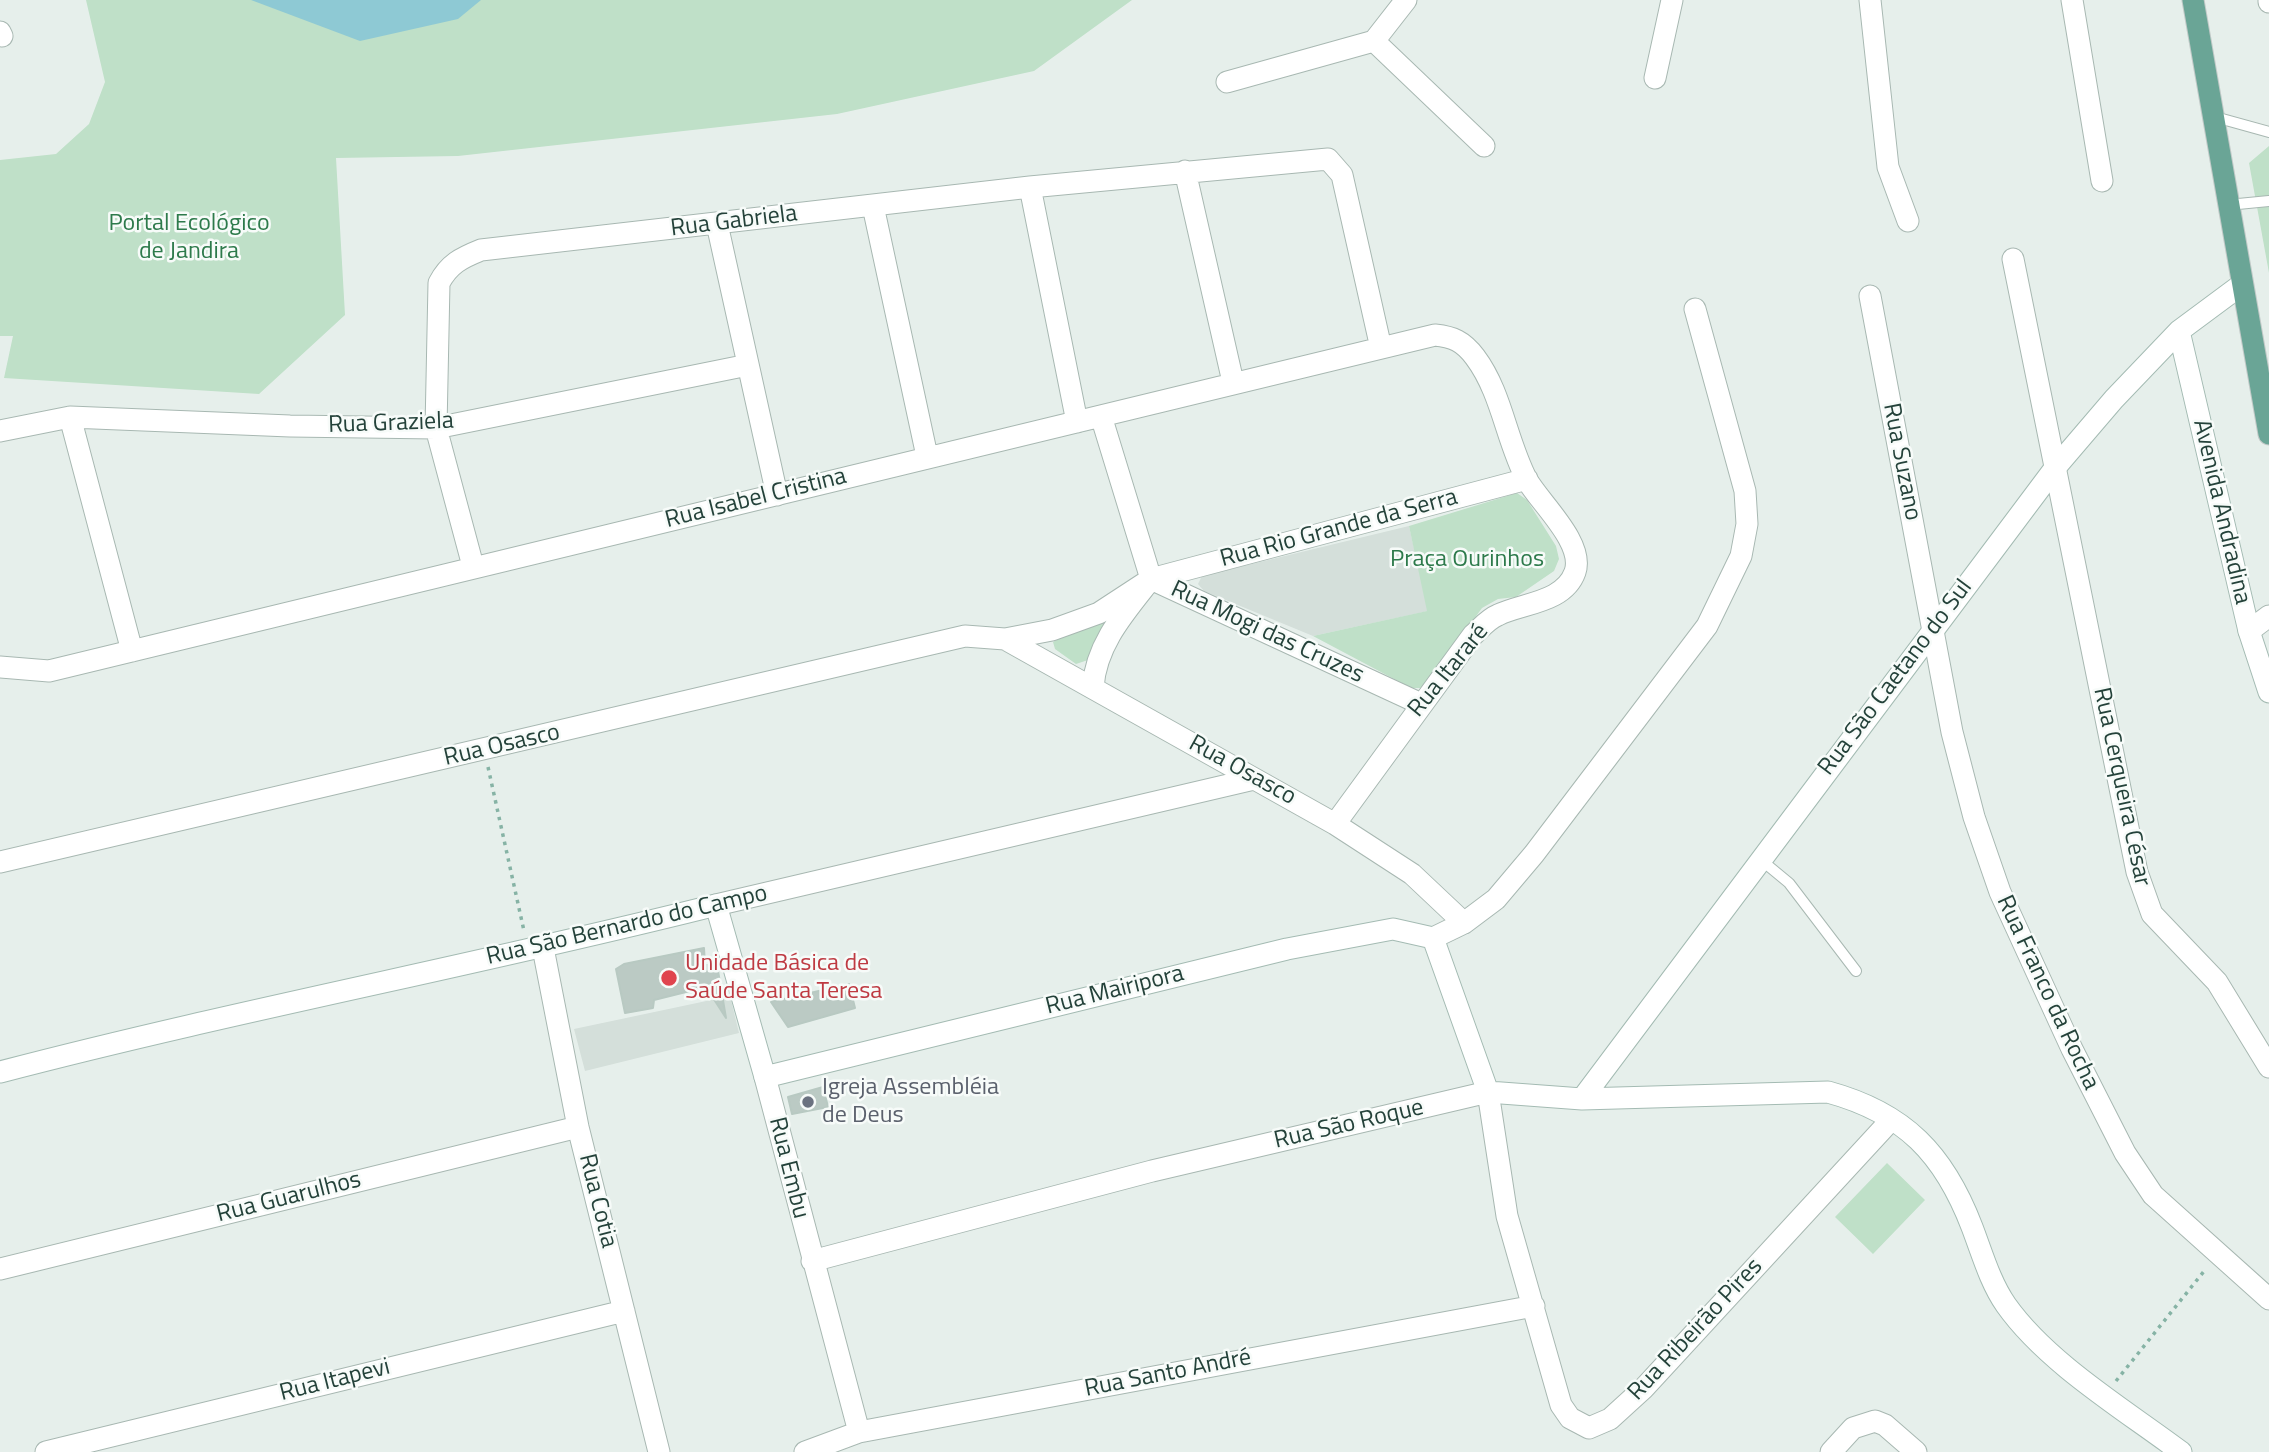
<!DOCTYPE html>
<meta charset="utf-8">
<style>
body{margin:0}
canvas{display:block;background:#e6efeb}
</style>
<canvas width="2269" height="1452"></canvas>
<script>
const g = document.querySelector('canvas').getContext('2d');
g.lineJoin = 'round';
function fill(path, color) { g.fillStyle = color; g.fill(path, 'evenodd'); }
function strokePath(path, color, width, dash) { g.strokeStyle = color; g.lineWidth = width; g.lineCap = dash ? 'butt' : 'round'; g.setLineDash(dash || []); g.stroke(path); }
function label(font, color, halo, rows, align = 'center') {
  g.font = font + ' "Titillium Web",sans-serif'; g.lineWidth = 5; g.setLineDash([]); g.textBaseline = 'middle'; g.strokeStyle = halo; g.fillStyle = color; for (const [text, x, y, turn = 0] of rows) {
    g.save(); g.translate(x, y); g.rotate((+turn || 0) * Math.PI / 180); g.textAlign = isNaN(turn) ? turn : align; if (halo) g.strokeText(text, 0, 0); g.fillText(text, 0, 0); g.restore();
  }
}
fill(new Path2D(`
 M1409,526L1428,611L1313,636L1204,591L1198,584L1202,576Z
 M730,996L739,1033L585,1071L574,1029Z`), '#d4dfda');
fill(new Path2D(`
 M86,0H1132L1034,71L837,114L458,156L336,158L345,315L259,394L4,378L13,336H0V160L56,154L89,124L105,82Z
 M2269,146V273L2249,163Z
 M1517,493L1527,500L1556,546L1559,559L1554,571L1516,597L1498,599L1482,608L1430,680L1420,688H1411L1313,636L1427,611L1409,526Z
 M1106,614L1110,620L1088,660L1076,664L1055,649L1053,642Z
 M1887,1163L1925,1200L1873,1254L1835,1217Z`), '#bfe0c8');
fill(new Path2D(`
 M251,0H481L458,19L360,41Z`), '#8ec9d4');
const building = new Path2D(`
 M704,948L705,965H717L726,1018L706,987L654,1000L653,1008L625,1013L616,969L624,964Z
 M849,984L855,1008L788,1027L771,1002Z
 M823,1087L828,1107L792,1114L788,1097Z`);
fill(building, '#bbcac4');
strokePath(building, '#b8c9c2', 2);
const lane = new Path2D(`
 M2215,117L2269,132
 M2228,205L2269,201
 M1760,859L1789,883L1856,971`);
const street = new Path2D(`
 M1870,0L1888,167L1908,221
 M2072,0L2102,181
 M2269,0V2
 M0,32L2,36
 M1374,41L1484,146
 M1655,78L1672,0
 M1227,82L1374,41L1406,0
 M1185,171L1233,382
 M1030,187L1077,422
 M873,206L927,456
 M717,224L777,495
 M2013,259L2137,872L2152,914L2217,982L2269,1067
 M1870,296L1952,732L1974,817L2000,892L2072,1049L2125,1153L2153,1195L2269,1299
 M1101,416L1151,579
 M70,417L132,651
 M0,431L70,417L290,426L436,428L748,365
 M473,566L436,428L439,283C449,264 461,258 481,250L1030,187L1328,159L1342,175L1381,348
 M2249,631L2269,616
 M1005,639L1052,630L1099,613L1151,579L1527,479
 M0,667L49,671L1435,335C1453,337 1463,341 1475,357C1502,393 1506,440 1527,480C1540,503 1585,543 1575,572C1564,603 1522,603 1498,615C1488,619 1481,628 1473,635L1335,824
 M1093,687C1096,644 1125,612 1151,579L1421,704
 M0,862L965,636L1005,639L1335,824L1412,874L1464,923
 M716,905L1254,779
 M1433,938L1464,923L1496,899L1534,854L1707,626L1741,556L1747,524L1745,491L1695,309
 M543,948L578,1127L659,1452
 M765,1077L859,1432
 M812,1261L1152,1171L1488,1092L1507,1216L1561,1405L1570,1418L1589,1428L1610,1419L1644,1388L1891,1120
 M0,1269L578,1127
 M46,1452L624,1311
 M805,1452L859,1432L1534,1306
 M1831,1452L1853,1428L1875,1421L1885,1425L1916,1452`);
const secondary = new Path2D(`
 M2179,331L2249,631L2269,692
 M0,1072C237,1010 478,965 716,905L765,1077L1287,949L1393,929L1433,938L1488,1092L1582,1099L1828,1092C1905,1113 1944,1154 1972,1227C1982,1253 1990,1282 2006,1305C2047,1363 2125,1410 2181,1452
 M1582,1099L2055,468L2114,399L2179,331L2241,285`);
const primary = new Path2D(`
 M2193,0L2269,434`);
strokePath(lane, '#a8b8b2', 12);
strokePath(street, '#a8b8b2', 23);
strokePath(secondary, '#a4bbb3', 23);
strokePath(primary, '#c2cac8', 23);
strokePath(new Path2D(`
 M488,767L524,931
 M2116,1381L2205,1270`), '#86b3a5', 3.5, [3.5, 5]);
strokePath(lane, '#fff', 10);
strokePath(street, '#fff', 21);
strokePath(secondary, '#fff', 21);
strokePath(primary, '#6aa596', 21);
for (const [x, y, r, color] of [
 [669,978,9,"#e0444e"],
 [808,1102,7,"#6b7280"]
]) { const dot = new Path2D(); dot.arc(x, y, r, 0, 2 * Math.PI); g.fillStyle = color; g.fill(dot); strokePath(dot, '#f7fbf9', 2.5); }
label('24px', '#24423a', '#f7fbf9', [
 ["Rua Gabriela",734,222,-7],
 ["Rua Graziela",391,424,-2],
 ["Rua Suzano",1901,462,79],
 ["Rua Isabel Cristina",756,499,-14],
 ["Avenida Andradina",2221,512,77],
 ["Rua Rio Grande da Serra",1339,529,-15],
 ["Rua Mogi das Cruzes",1267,633,25],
 ["Rua Itararé",1449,671,-51],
 ["Rua São Caetano do Sul",1896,678,-53],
 ["Rua Osasco",502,746,-13],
 ["Rua Osasco",1242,771,29],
 ["Rua Cerqueira César",2121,787,78],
 ["Rua São Bernardo do Campo",627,926,-13],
 ["Rua Mairipora",1115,991,-14],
 ["Rua Franco da Rocha",2047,993,65],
 ["Rua São Roque",1349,1125,-13],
 ["Rua Embu",788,1168,76],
 ["Rua Guarulhos",289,1198,-14],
 ["Rua Cotia",597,1201,76],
 ["Rua Ribeirão Pires",1696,1330,-47],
 ["Rua Santo André",1168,1374,-11],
 ["Rua Itapevi",335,1381,-14]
]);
label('24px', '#2d7a4b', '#f7fbf9', [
 ["Portal Ecológico",189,224],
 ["de Jandira",189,252],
 ["Praça Ourinhos",1467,560]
]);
label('24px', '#be3a42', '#f7fbf9', [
 ["Unidade Básica de",685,964],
 ["Saúde Santa Teresa",685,992]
], 'left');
label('24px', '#5b616d', '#f7fbf9', [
 ["Igreja Assembléia",822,1088],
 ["de Deus",822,1116]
], 'left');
</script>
